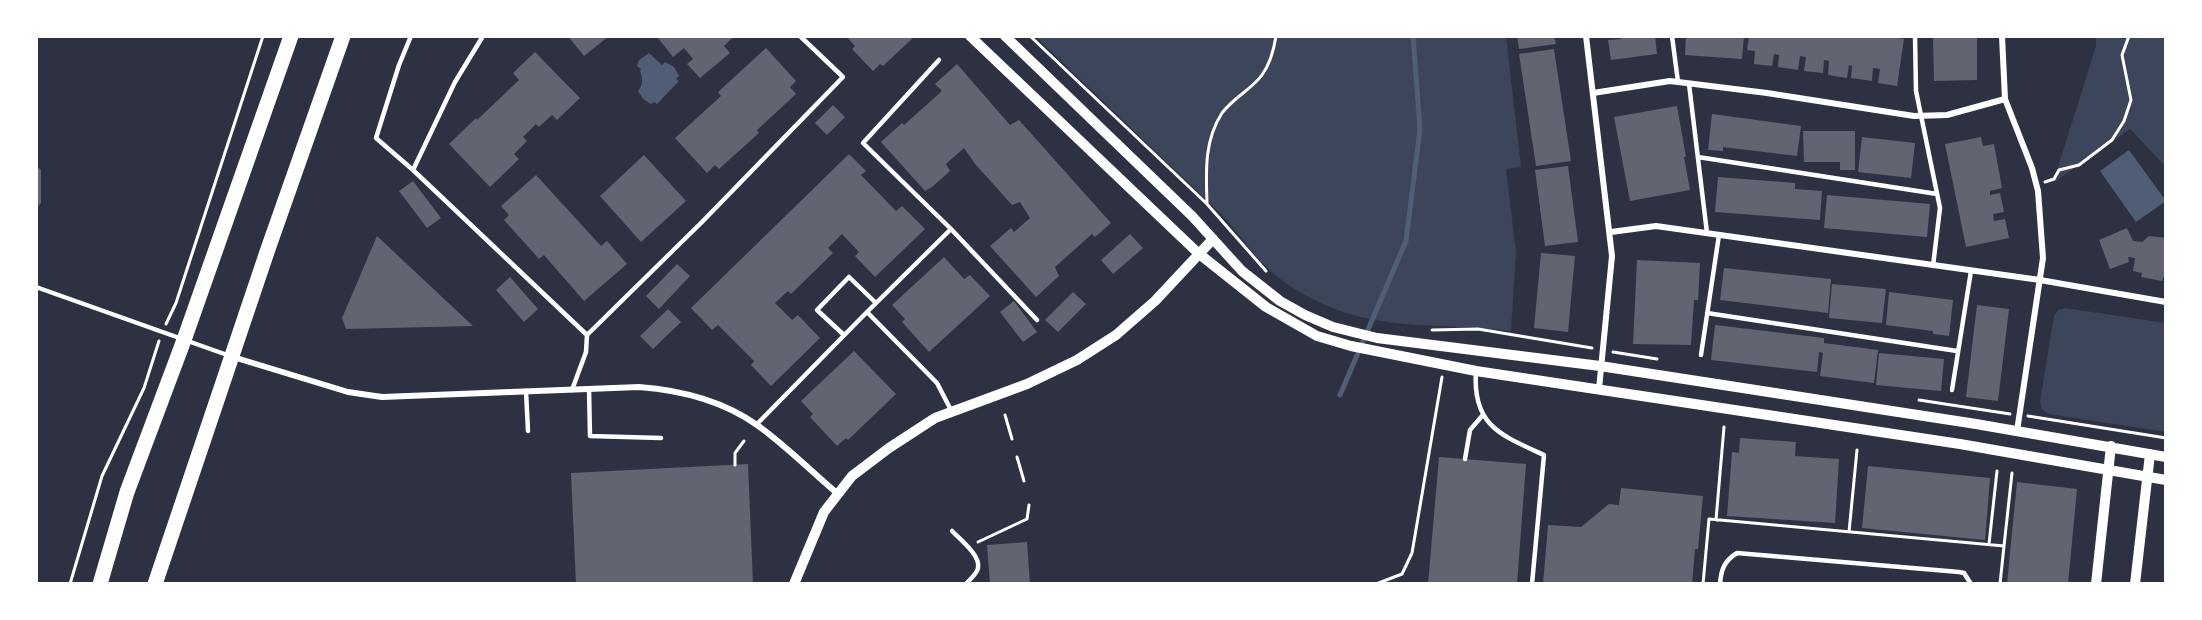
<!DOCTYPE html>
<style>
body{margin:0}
#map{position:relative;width:2202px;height:620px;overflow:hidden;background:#2d3142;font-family:"PT Sans",sans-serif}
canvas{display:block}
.frame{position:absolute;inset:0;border:38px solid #fff;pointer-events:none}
</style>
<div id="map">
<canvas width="2202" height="620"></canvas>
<div class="frame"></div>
</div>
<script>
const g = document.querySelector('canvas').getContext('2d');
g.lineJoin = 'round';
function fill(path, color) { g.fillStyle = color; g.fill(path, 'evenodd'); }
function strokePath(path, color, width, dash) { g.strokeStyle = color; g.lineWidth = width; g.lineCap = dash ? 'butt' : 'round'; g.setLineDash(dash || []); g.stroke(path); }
fill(new Path2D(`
 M1035,36H1506L1521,167L1506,169L1516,253L1511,331C1452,323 1392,331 1335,309C1304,297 1276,280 1254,254C1242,240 1232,225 1219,212C1157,153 1096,95 1035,36Z
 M2096,36H2166V167L2130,129L2053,183L2096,46Z
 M2065,308L2166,323V432L2048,414L2042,409L2040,402L2054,316L2058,310Z`), '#3c4559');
fill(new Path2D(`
 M649,53L662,65L665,62L674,67L679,76L676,79L679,81L657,104L654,102L651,104L643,99L638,91C643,85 643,79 640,71L641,69L637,66L639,60Z
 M2129,150L2166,201L2136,222L2100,171Z`), '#4f5d75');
strokePath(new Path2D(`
 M1340,395L1406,241L1420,129L1413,36`), '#4f5d75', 5);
fill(new Path2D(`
 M568,36H609L584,56Z
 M660,36H734L724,46L730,53L700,78L687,64L693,59L684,48L673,57L658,38Z
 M846,36H915L883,66L880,64L873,71L852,49L855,46Z
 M1517,36H1554L1556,44L1519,49Z
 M1621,36H1655L1657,54L1611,60L1608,40L1621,39Z
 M1686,36H1744L1742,59L1685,55Z
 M1749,36H1883L1904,39L1897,86L1878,83L1880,69L1873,68L1872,81L1851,78L1852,66L1849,65L1847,78L1828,75L1829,61L1824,60L1823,73L1804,71L1806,57L1800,56L1798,70L1778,67L1779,55L1774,54L1772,66L1754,64L1755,51L1747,50Z
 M1933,36H1977V80L1934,81Z
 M766,48L796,81L790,87L796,94L757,130L759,133L719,169L715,165L707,173L675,138L721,96L718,92Z
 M1554,49L1571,161L1536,166L1519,54Z
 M535,52L580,98L557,120L552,115L539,127L536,124L523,137L527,141L514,154L519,159L490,187L449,144L476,118L477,120L519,80L513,73Z
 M957,64L1010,125L1019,120L1111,223L1095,237L1092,234L1055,267L1059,276L1036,297L990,246L1011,228L1014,232L1030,218L1020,202L1012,205L976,165L964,148L946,164L950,171L932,187L925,191L881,142L902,123L904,125L942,91L935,84Z
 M833,105L845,117L827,135L815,123Z
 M1677,106L1686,157H1684L1690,190L1630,201L1614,117Z
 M1712,114L1801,126L1797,156L1723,147V151L1708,150Z
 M1803,131H1855V170H1840V162H1804Z
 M1862,137L1915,143L1911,178L1858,172Z
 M1981,137L1983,146L1994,144L2002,188L1990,191V195L2000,193L2004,212L1993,214L1994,221L2005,219L2009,238L1966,247L1945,144Z
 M849,154L866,171L861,175L896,211L902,206L925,229L875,277L855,256L859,252L842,234L828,248L833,253L791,294L788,291L775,303L792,320L798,315L820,338L771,386L751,365L754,361L718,325L712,330L691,308Z
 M644,155L686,201L641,242L600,196Z
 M36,166L41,170V203L36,208Z
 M1568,166L1578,242L1545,246L1535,170Z
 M536,175L601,246L607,241L627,264L584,301L544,255L539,259L504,220L509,215L501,206Z
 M1718,177L1795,183V189L1822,191L1820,220L1715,212Z
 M413,181L441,218L427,228L399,191Z
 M1827,195L1930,204L1927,237L1824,228Z
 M2127,228L2133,241L2142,242L2149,236L2166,238V276L2164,275L2162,281L2141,277L2142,273L2133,271L2135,258L2128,257L2129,262L2110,269L2099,240Z
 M1130,234L1143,248L1113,274L1101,260Z
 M377,236L473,326L346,329L342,318Z
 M1541,253L1575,256L1568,332L1534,328Z
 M944,257L964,279L970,275L990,296L929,352L902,322L905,319L892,305Z
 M1637,260L1700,263L1698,300H1694L1691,345L1633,344Z
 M677,264L690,276L659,309L646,296Z
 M1724,268L1831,279L1828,313L1720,300Z
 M510,277L538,309L524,322L496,290Z
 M1832,284L1886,289L1882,323L1829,318Z
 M1073,292L1086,304L1058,332L1045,320Z
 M1889,292L1953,300L1949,336L1933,334V331L1886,325Z
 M1014,301L1037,332L1023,342L1000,312Z
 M1977,305L2009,309L1998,401L1966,397Z
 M668,309L681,322L653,349L640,336Z
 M1715,325L1824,338V343L1878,350L1874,383L1820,376L1823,353L1819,352L1817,372L1711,360Z
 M854,351L896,394L848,440L846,438L837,446L810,417L813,414L801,401Z
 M1879,353L1944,359L1941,391L1876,385Z
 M1740,438L1796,442L1795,456L1839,459L1835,523L1727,516L1732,452L1739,453Z
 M1439,457L1526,464L1517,584H1428Z
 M748,464L753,584H576L571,473Z
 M1868,466L1990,478L1985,540L1862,528Z
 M2017,482L2077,489L2068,584H2007Z
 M1621,488L1703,496L1698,549H1695L1692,584H1543L1548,525L1581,527L1609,504L1619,505Z
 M1027,542L1030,584H990L987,545Z`), '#626471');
strokePath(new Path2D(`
 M1030,36L1207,204L1266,271
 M2045,182L2054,179L2059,170L2079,165L2112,140L2124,121L2131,100L2122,55L2129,36
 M1207,203C1206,171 1204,141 1222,113C1233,98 1252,89 1262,75C1270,64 1274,49 1276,36
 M166,324L176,303L263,36
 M1432,330L1478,329L1592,348
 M1613,352L1657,359
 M1919,400L2010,414
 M1005,415L1012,439
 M2028,416L2166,438
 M1017,457L1024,481
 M735,465V453L744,441
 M1716,520L1724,427
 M1849,532L1857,450
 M978,542L1027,519L1029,505
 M1989,544L1997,471
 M2004,546L2012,473
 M70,584L102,476L144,388L159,341
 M1376,584L1402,574L1412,553L1442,377
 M1703,584L1709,519L2004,546L2000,584`), '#fff', 3);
strokePath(new Path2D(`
 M411,36L399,65L376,138L413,170
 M483,36L455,82L413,170L587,335
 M1672,36L1678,82
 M1915,36L1916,91L1940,208L1933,266
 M939,60L863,143L951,229L1037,320
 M1689,84L1707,233
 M1698,157L1937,194
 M951,229L867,312L937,383L952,412
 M36,287L230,356
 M1707,313L1957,351
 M844,335L817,310L849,277L876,303
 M1701,355L1719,235
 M1476,371C1472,425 1500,435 1544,455L1532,584
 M589,389L590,436L661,438
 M572,390L586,352L587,335L702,222L843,77L800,36
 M1952,390L1971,271
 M526,391L528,431
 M757,424L867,312
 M1465,459L1470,430L1482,416
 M952,531C960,539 981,556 978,568C977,574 970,579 966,584
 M1720,584C1721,570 1724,561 1737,553L1959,572L1964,573L1971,584`), '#fff', 4.5);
strokePath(new Path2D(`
 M1586,36L1612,256L1599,389
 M2002,36L2005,99L2032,168L2038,191L2043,258L2017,431
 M1593,93L1670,81L1767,93L1914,116L1947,115L2005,99
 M1611,232L1656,226L2040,280L2166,302
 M233,357L348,392L382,397L639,387C679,390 723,401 757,425C784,444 812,472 838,494`), '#fff', 6);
strokePath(new Path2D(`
 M970,36L1198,253L1266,307L1317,336L1351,346L1476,371L1960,444L2166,480
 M1005,36L1192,216L1242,271L1280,301L1305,315L1333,327L1377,338L1600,366L1976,424L2166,457
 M794,584L824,512L852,476L889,448L935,418L1027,384L1077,360L1116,335L1155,301L1213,239
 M2096,584L2111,446
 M2135,584L2150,454`), '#fff', 10);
strokePath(new Path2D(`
 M100,584L127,492L184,340L291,36
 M155,584L268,249L343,36`), '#fff', 15);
</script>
